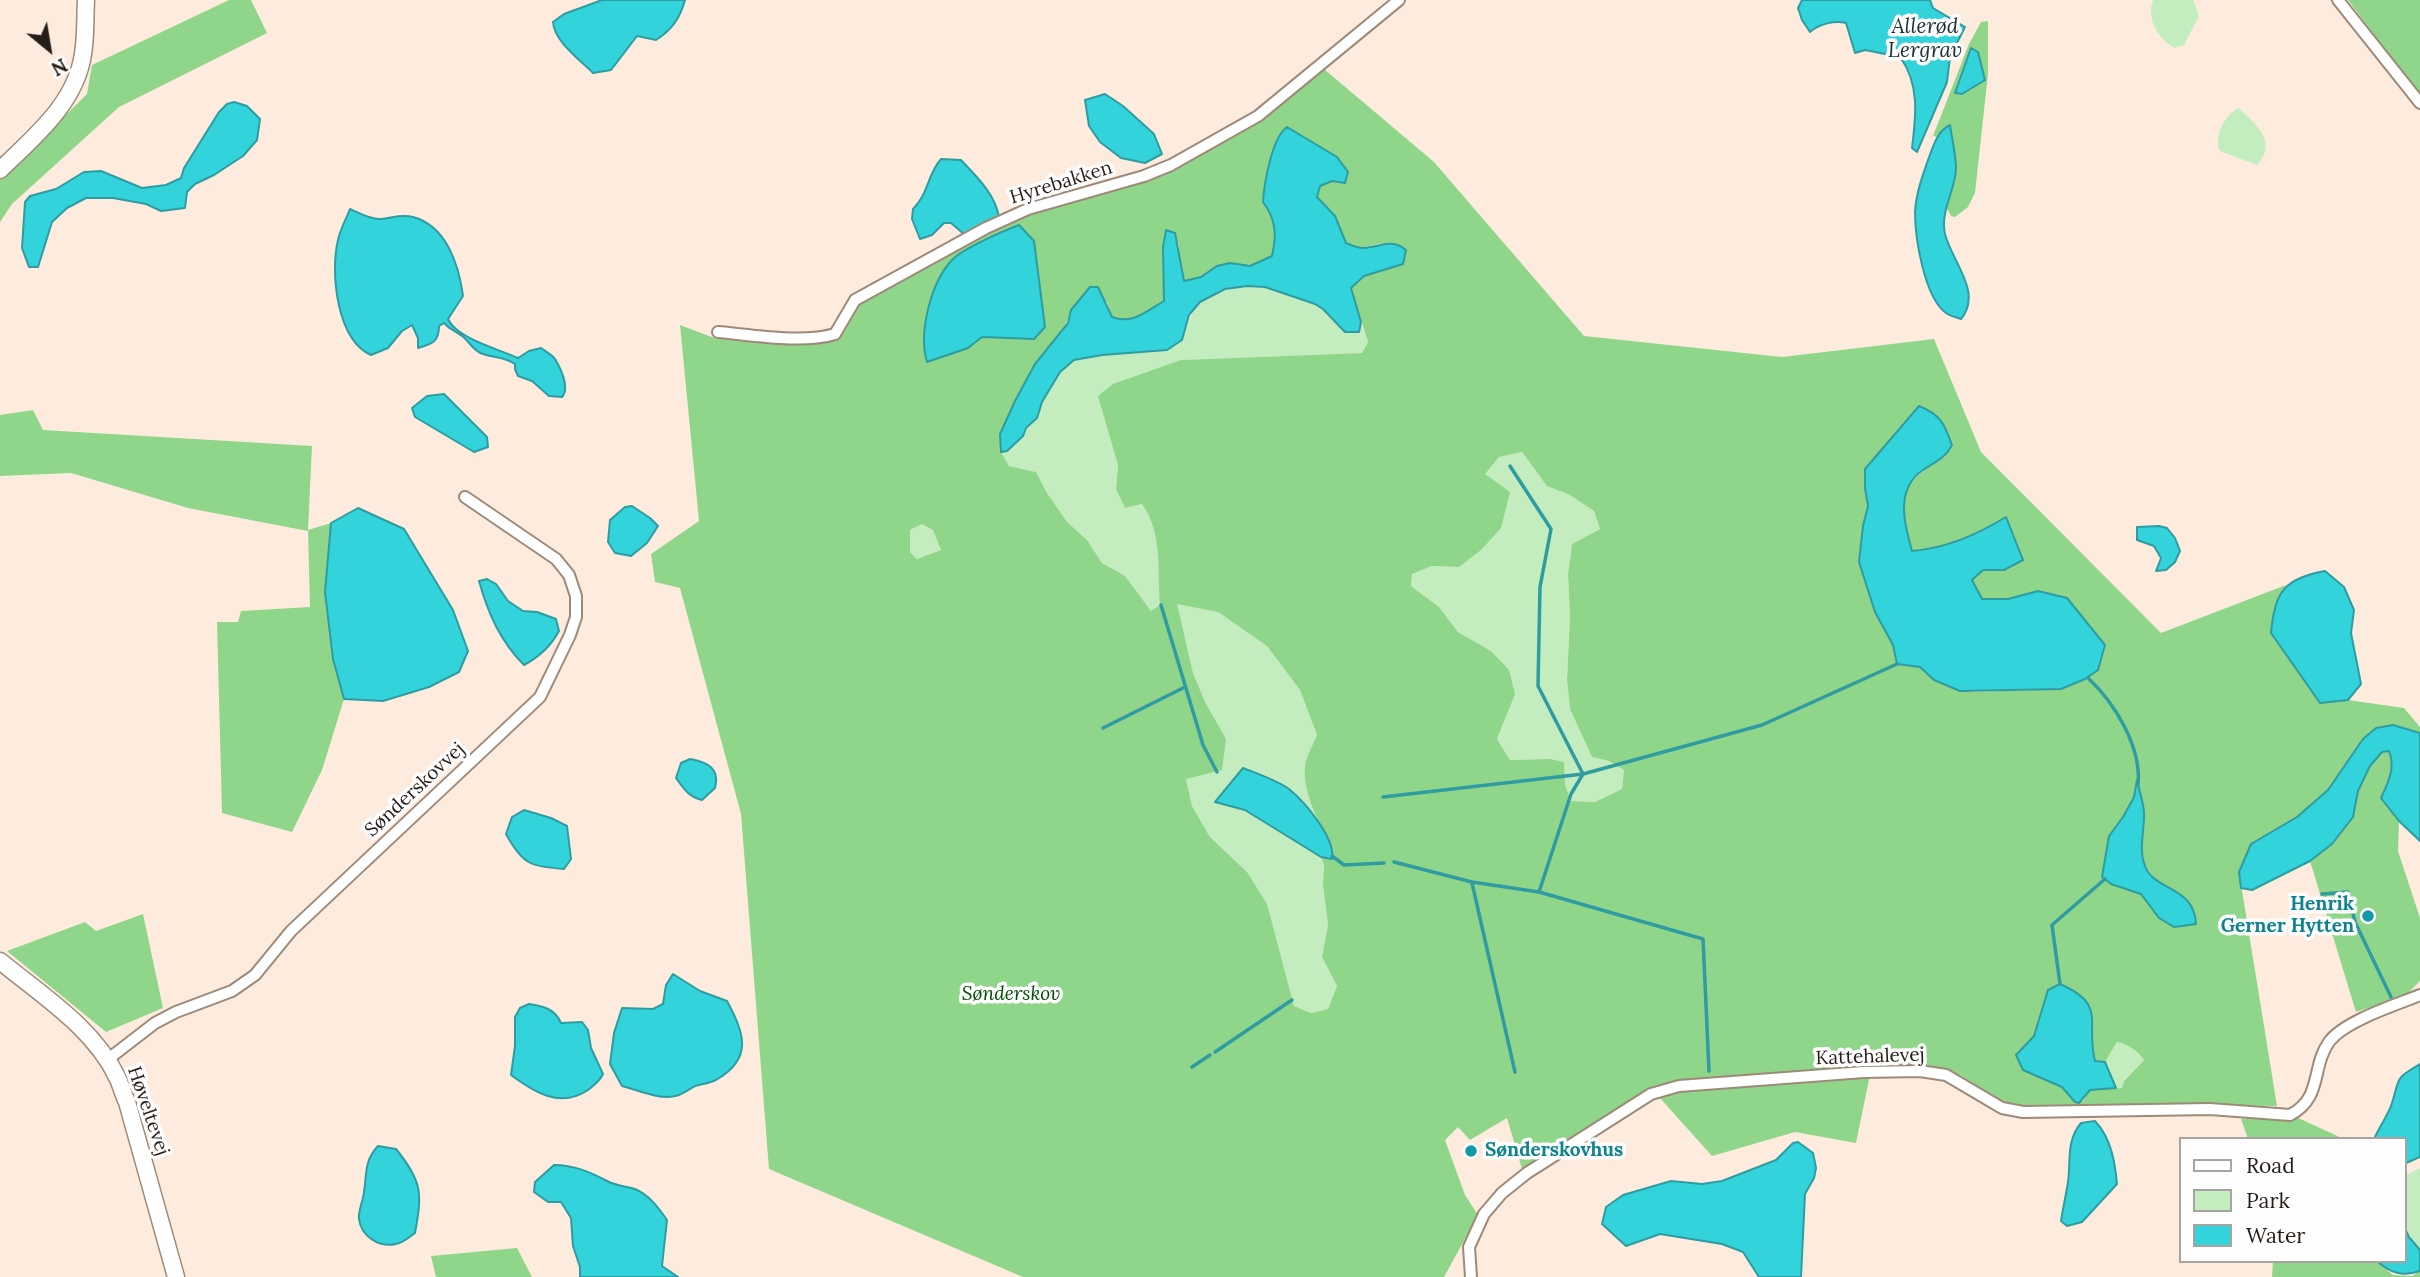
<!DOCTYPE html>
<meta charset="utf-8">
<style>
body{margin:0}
#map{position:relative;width:2420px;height:1277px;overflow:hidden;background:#fdecde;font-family:Lora,serif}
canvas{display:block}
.legend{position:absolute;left:2179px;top:1137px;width:228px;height:126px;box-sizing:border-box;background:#fdfdfd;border:2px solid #a7a3a1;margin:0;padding:9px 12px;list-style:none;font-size:21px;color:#251d17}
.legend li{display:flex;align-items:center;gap:14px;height:35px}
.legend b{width:35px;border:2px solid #a7a3a1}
.north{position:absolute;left:14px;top:14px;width:70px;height:70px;-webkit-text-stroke:5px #fdfdfd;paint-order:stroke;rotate:150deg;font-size:19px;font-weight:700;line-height:28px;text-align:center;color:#251d17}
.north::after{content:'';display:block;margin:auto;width:24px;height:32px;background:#251d17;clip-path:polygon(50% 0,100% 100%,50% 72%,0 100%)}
</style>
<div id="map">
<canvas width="2420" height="1277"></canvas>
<ul class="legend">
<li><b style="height:9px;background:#fff"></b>Road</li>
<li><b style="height:19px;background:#c3edbf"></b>Park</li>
<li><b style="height:19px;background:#32d3db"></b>Water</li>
</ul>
<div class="north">N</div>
</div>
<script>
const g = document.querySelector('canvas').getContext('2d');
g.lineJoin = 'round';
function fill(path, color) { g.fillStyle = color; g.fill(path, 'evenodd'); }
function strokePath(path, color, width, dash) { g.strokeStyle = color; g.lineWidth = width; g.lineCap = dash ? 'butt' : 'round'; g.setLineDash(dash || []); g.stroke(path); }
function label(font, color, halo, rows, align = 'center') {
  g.font = font + ' Lora,serif'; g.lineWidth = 7; g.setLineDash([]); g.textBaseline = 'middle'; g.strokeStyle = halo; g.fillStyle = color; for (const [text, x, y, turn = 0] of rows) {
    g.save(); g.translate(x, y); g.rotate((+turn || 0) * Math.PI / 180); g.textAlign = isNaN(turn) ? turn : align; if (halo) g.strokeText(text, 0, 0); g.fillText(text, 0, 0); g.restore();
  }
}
fill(new Path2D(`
 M2153,0H2193L2194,2L2199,16L2184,45L2175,48C2158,39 2146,19 2153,0Z
 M2239,108C2257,125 2278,143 2257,165L2220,151C2213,137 2225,114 2239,108Z
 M1247,286L1265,287L1315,304L1323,309L1345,332H1358L1361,322L1368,342L1362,353L1181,360L1111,438L1118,465L1116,489L1125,508L1142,504C1163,534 1157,570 1161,605L1151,611L1125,577L1102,563L1087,540L1067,522L1047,493L1036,472L1009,466L1001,452L1007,451L1037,418L1042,402L1060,372L1074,360L1102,355L1167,349L1182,340C1196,298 1202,293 1247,286Z
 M1522,452L1547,486L1570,495L1594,511L1600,529L1572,544L1568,575L1570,616L1567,680L1570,709L1592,757L1609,761L1624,770L1622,789L1595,802L1571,801L1550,759L1510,760L1497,739L1505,720L1491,651L1458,632L1439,607L1411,586L1412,574L1432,566L1459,567L1484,474L1499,457Z
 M922,524L933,530L941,550L917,559L910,552V530Z
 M1176,603L1218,612L1267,646L1300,690L1317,735L1305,767L1309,795L1318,821L1303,802L1229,782L1226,790L1215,801L1245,810L1321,857L1324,865L1323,885L1328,925L1322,957L1337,986L1328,1009L1311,1013L1294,1006L1281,957L1247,872L1210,837L1192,806L1186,779L1206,704L1193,673Z
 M2117,1042L2126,1043L2144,1060L2124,1080L2122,1088H2116L2105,1062Z
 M2420,1168V1250C2398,1224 2404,1208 2404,1176Z`), '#c3edbf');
fill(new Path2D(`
 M229,0H251L267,33L119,107L12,204L0,222V180L87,94L92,65Z
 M2348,0H2420V95Z
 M1988,21V74L1975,193L1968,207L1955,217L1951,216L1946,207L1956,169L1950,126L1943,128L1938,137L1933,136L1969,44L1981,22Z
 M1324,69L1434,162L1584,336L1782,357L1934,339L1981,452L2161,633L2286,585L2273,611L2320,703L2348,700L2404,708L2420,727V733L2393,725L2363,739L2328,790L2297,817L2251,844L2239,872L2277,1106L2138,1104L2011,1107L1960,1075L1872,1065L1856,1143L1795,1132L1712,1156L1651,1088L1522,1169L1507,1118L1470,1140L1458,1127L1445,1140L1465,1195L1478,1215L1444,1277H1023L769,1169L741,814L680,588L655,582L651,554L699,521L680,325L717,339L837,336L861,300L1000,226L1041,207L1130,182L1260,119ZM1287,127L1337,157L1332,181L1320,186L1317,197L1335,216L1346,243L1360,248L1382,243L1403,264L1364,276L1351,288L1368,342L1362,353L1181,360L1113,384L1098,396L1118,465L1116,489L1125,508L1142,504C1163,534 1157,570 1160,605L1151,611L1125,576L1102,563L1087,540L1067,522L1047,493L1036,472L1009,466L1001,452C1010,421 1017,392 1035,364C1047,345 1066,332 1071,310L1107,302L1112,317C1133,325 1146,311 1164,301L1178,242L1183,281L1201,277L1217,266L1230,263L1250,266L1272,256C1277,236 1276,219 1263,202L1265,179ZM1005,231L1034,241V339L981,337L927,362L942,273L953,258ZM1904,422L1946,456C1898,484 1896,499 1912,552C1949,547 1974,536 2006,518L2013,535L2004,570H1983L1972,579L1982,599H2008L2038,591L2067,598L2105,645L2098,670L2085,679L2061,689L1972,692L1934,680L1920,667L1897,664L1893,645L1875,612L1859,562L1863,526L1868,506L1892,437ZM1522,452L1547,486L1570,495L1594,511L1600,529L1572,544L1568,575L1570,616L1567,680L1570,709L1592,757L1609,761L1624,770L1622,789L1595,802L1571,801L1565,785L1564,762L1550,759L1510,760L1497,739L1515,694L1509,670L1491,651L1458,632L1439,607L1411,586L1412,574L1432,566L1459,567L1481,550L1501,528L1510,492L1485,474L1499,457ZM922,524L933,530L941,550L917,559L910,552V530ZM1177,604L1218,612L1267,646L1300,690L1317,735C1313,745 1306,757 1305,767C1302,794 1322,827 1333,851L1329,859L1321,857L1324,865L1323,885L1328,925L1322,957L1337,986L1328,1009L1311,1013L1294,1006L1267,904L1247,872L1210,837L1192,806L1186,779L1222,770L1226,739L1206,704L1193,673ZM2137,782L2144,814L2141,840L2145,866L2155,879L2195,914L2159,918L2141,894L2111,884L2102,877L2109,836L2123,817L2134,796ZM2048,991L2091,1044L2095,1062H2105L2117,1042C2129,1044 2137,1051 2144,1060L2124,1081L2122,1088L2090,1090L2083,1101H2075L2062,1087L2023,1070L2016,1055L2034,1037Z
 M33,410L43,430L312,446L308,530L331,523L325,592L333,659L344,699L322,770L292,832L222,813L217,622H238L241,611L310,607L308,531L188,508L71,473L0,476V415Z
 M2389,751C2396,767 2388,783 2381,798L2399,821L2398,851L2420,918V981L2405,996L2356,1012L2310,861L2332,844L2353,817L2358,791L2370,766L2381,752Z
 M143,914L163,1008L106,1032L7,951L85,922L96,931Z
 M2296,1117L2344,1139H2248L2241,1119Z
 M517,1248L532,1277H436L431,1256Z
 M2273,1261H2377L2393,1275L2412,1276L2420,1271V1277H2272Z`), '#90d68a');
const water = new Path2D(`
 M602,0H685C680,18 672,30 656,40L637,36L611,70L593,73C580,60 554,41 553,22L564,14Z
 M1802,0H1930L1933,8L1965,27L1950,57L1947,82L1917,152L1912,148C1916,116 1920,84 1900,57L1865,50L1855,53L1846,23C1835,20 1819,24 1810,32L1802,20L1798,8Z
 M1971,48L1978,52L1985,80L1962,94L1955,93Z
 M1105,94L1123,106L1154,134L1162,154L1145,163L1121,158L1100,142L1089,126L1085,100Z
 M234,102L247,106L260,119L257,140L243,156L214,175L195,184L187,192L185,208L161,211L146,204L113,198H86L67,208L52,222L38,267H29L22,248L25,202L30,196L56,189L84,172L101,171L142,188L166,185L181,178L184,168L219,112L227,104Z
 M1950,125C1952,139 1956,155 1956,169C1955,191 1940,211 1945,234C1952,262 1983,292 1961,319C1956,317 1950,316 1946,313C1924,297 1915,237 1915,212C1916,194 1922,177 1928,160C1933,147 1937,131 1950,125Z
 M1287,127L1337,157L1348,172L1345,183L1332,181L1320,186L1317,197L1335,216L1346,243C1351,245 1357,248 1363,248C1380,247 1391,238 1406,250L1403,264L1364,276L1351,288L1361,322L1359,332H1345L1323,309L1315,304L1265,287L1247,286L1225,289L1200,302L1189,315L1182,340L1167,350L1102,355L1074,360L1060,372L1042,402L1037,418L1026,428L1023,436L1007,451L1001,452L1000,434L1015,401L1035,364L1068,323L1071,310L1090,287H1098L1112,317C1133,325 1146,311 1164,301L1163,247L1166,230L1175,233L1184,281L1201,277L1217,266L1230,263L1250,266L1272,256C1277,236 1276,219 1263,202C1264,184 1272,137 1287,127Z
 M941,159L961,160C977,177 995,194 999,217L965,235L951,223H944L932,235L920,239L912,219L913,209C929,193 927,175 941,159Z
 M350,209C359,213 371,220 381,219C392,218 401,214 413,217C447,226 459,266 463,296L448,319C457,339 499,349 518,358L529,351L541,348C545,351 552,355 555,359C561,369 570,388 562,397L549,396L532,381L518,376L515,369V364C505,357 495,358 483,354C473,351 470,342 462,336C456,331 450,330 444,323L439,326C439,342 432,344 418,348V338L412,325L402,331L388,348L371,355C337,340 330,273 338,240C340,230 346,219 350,209Z
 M1019,225L1034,241L1045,327L1034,339L982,337L968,348L927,362C918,333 931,282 952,260C962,249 1003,231 1019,225Z
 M444,394L487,437L488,447L474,452L415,417L412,408L427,396Z
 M1919,406C1941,415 1944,423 1952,445C1945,459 1936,461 1923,470C1895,489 1904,523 1912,551C1947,548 1976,535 2006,517L2023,560L2004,570H1983L1972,580L1982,599H2008L2038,591L2067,598L2105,645L2098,670L2085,679L2061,689L1960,691L1934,680L1920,667L1897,664L1893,645L1875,612L1859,562L1863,526L1868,506L1865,488V469Z
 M632,506L650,518L658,526L647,543L631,556L615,553L608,542L610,520L625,507Z
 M358,508L404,529L453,610L468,651L459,672L429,687L383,701L344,699L333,659L325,592L331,523Z
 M2159,526L2167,528L2175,538L2180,551L2175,562L2166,570L2156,571L2161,558L2154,546L2137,540V527Z
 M2325,571L2344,587L2354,610L2351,633L2361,684L2348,700L2320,703L2271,633C2275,591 2284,579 2325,571Z
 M487,579L496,584L508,601L523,611L537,612L556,619L559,631C551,646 539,657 524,665C500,641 488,613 479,581Z
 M2393,725L2420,733V841L2399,821L2381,798C2388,783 2396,767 2389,751L2382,752L2370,766L2358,791L2353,817L2332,844L2310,861L2252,890L2241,888L2239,872L2251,844L2297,817L2328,790L2363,739L2376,728Z
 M690,759C708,762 720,769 715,788L702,800C689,797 683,788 676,778L681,763Z
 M1243,768C1258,774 1276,780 1289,789C1305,802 1336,839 1332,859L1321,857L1245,810L1215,802Z
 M2137,780C2139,790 2143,801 2144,812C2145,830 2138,848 2145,866C2155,892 2194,885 2196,924L2174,927L2159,918L2141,894L2111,884L2102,877L2109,836L2123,817L2134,797Z
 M524,810L551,818L567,826L571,859L564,869C530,866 523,865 506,834L512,817Z
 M673,974L700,991L727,1001C744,1033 754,1058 716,1080C710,1083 702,1084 695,1086C689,1089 682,1095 675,1096C659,1100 638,1090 622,1086L610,1064L614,1033L622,1008L653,1009L663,1004L666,985Z
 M2060,984C2108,1005 2085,1022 2095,1061L2105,1062L2116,1088L2090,1090L2079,1103L2075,1102L2062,1087L2023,1070L2016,1055L2034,1036L2048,990Z
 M529,1004C543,1006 555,1009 561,1023L582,1022L588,1030L591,1048L603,1074C600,1081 594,1085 588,1090C560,1109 534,1092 511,1075L515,1046V1017L520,1008Z
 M2420,1064V1157L2404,1164V1139H2374C2379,1127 2390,1112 2392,1103C2400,1078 2394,1079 2420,1064Z
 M2095,1121C2111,1138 2115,1162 2117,1184L2082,1222L2067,1226L2061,1221C2063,1208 2066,1195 2068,1182C2071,1160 2066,1141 2081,1123Z
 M1798,1142L1813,1153L1816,1168L1814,1178L1805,1194L1801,1277H1759L1743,1252L1722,1244L1660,1234L1626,1246L1602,1224L1606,1207L1623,1195L1671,1181L1702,1184L1722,1181L1776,1160L1793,1143Z
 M378,1146L396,1149C423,1182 422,1194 415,1233C410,1237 402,1243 396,1244C379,1248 361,1236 359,1219C358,1211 363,1201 364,1192C367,1173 364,1161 378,1146Z
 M554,1165C574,1165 590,1172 607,1181C616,1186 626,1186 635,1189C649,1195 658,1207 667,1220L662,1266L678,1277H580V1267L573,1246L571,1218L561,1202H548L534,1192L535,1182Z
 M2404,1226L2409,1237L2420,1250V1271C2403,1277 2390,1273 2377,1261H2404Z`);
fill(water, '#32d3db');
strokePath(water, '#2e9ca0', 2);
strokePath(new Path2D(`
 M1161,605L1203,745L1217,772
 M2088,678C2114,702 2142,747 2138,785
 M1103,728L1185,687
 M1383,797L1583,774L1762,725L1897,664
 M1332,856L1344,865L1384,863
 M1394,862L1472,882L1539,892L1571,794L1583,774L1538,686L1540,587L1551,529L1510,466
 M1472,883L1515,1072
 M1539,892L1703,939L1709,1071
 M2322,894L2348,892L2355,922L2391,997
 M2060,984L2052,925L2105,879
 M1215,1052L1292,1000
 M1192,1067L1210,1055`), '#2e9ca0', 3.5);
const street = new Path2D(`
 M2338,0L2420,103
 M718,332C752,335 803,344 835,334L855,300L986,228L1028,209L1144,176L1171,165L1258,116L1399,0
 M107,1060L155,1023L176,1012L232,991L255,975L291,931L540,697L570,635L576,617V596L569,575L556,559L465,497
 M1471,1277L1469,1247L1484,1214L1502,1193L1527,1173L1651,1094L1679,1086L1864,1072L1920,1071L1946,1075L2002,1108L2023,1112L2210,1109L2290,1115C2323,1098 2311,1067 2329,1042C2344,1021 2396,1005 2420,995`);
const secondary = new Path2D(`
 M0,170C34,137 76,103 83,54C86,36 85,18 86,0
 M0,961C40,994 94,1028 117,1077C121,1085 123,1094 127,1102L176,1277`);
strokePath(street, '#9d8a79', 14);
strokePath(secondary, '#9d8a79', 19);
strokePath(street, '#fff', 10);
strokePath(secondary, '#fff', 16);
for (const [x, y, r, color] of [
 [2368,916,7,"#0f9aa8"],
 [1471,1151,7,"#0f9aa8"]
]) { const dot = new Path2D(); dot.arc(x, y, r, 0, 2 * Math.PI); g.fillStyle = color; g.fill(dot); strokePath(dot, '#fdfdfd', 2.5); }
label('19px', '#251d17', '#fdfdfd', [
 ["Hyrebakken",1061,183,-17],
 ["Sønderskovvej",415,790,-43],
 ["Kattehalevej",1870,1057,-2],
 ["Høveltevej",148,1111,71]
]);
label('bold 19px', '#0d838f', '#fdfdfd', [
 ["Henrik",2354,905],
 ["Gerner Hytten",2354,927],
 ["Sønderskovhus",1485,1151,"left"]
], 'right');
label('italic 19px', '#004e02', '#fdfdfd', [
 ["Sønderskov",1011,995]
]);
label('italic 21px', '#193233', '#fdfdfd', [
 ["Allerød",1925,27],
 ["Lergrav",1925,51]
]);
</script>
